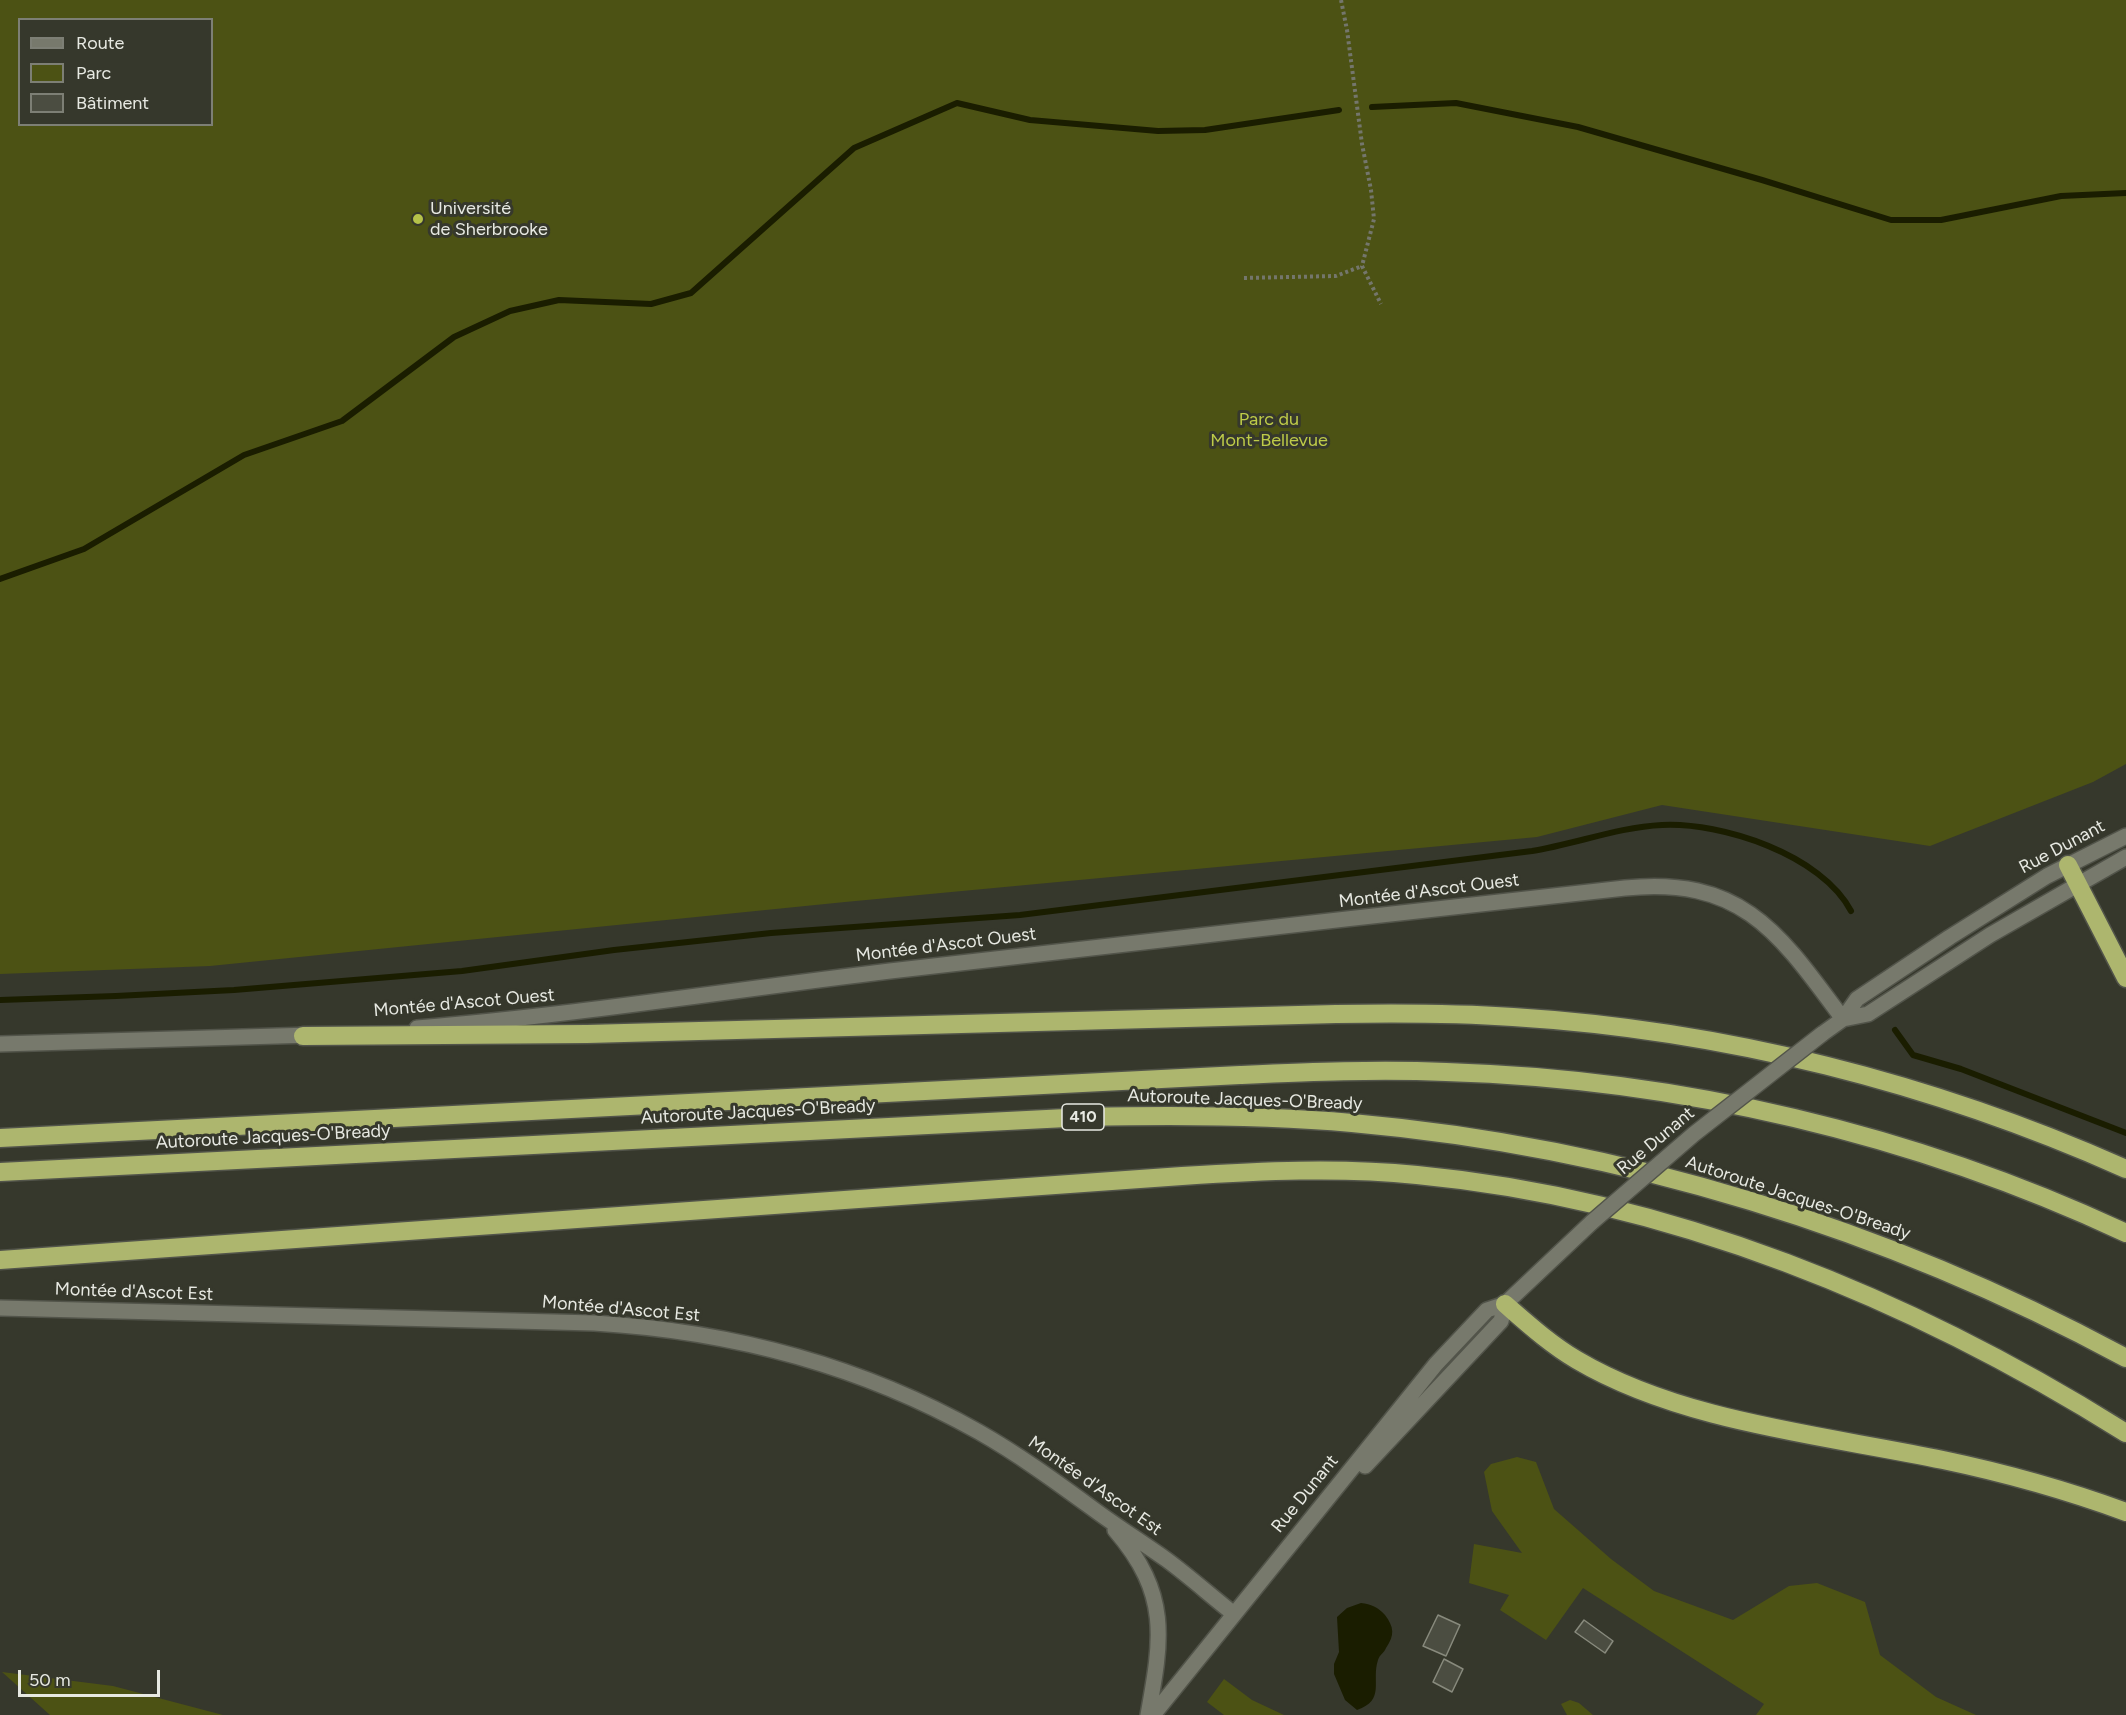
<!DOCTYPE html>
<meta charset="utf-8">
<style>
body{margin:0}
#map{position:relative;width:2126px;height:1715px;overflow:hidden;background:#36382c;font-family:Figtree,sans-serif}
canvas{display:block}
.legend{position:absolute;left:18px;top:18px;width:195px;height:108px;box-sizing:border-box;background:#36382c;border:2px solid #7d7f75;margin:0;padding:8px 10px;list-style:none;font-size:18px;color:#e7e9e2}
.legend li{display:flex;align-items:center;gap:12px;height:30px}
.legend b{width:30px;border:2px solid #7d7f75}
.scale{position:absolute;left:18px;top:1670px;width:142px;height:27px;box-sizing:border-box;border:3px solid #e7e9e2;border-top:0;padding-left:8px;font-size:18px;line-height:21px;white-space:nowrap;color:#e7e9e2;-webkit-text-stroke:4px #36382c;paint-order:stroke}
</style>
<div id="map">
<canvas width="2126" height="1715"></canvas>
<ul class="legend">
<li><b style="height:8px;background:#77796c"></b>Route</li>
<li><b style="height:16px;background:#4c5214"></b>Parc</li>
<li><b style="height:16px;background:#4b4d41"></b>Bâtiment</li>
</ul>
<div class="scale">50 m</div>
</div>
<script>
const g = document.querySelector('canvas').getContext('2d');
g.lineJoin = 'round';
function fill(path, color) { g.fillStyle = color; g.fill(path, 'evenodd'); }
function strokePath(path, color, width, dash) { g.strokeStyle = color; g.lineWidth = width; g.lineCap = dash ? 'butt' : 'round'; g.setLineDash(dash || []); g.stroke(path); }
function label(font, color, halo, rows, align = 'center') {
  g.font = font + ' Figtree,sans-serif'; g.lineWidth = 6; g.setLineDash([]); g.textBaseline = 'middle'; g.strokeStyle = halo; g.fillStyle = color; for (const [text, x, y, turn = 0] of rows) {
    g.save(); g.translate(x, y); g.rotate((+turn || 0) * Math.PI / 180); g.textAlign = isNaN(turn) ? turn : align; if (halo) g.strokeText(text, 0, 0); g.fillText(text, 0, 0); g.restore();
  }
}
fill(new Path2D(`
 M0,0H2126V764L2093,782L1930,846L1662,805L1537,837L845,902L210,966L0,974ZM20,20H212V124H20Z
 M1517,1457L1536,1462L1554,1509L1611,1559L1654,1591L1733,1620L1789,1586L1817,1583L1865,1602L1880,1655L1936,1697L1976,1715H1756L1764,1704L1583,1588L1546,1640L1500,1610L1509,1595L1469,1583L1474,1544L1522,1553L1492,1511L1484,1472L1491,1464Z
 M2,1672L113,1686L223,1715H50Z
 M1224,1679L1252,1700L1284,1715H1224L1207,1702Z
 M1570,1700L1579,1703L1593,1715H1567L1561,1704Z`), '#4c5214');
fill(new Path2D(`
 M1361,1603C1371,1604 1378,1607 1385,1615C1394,1627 1395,1635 1386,1648C1384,1653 1380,1654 1378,1660C1371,1681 1386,1700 1357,1710L1345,1700L1334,1674V1664L1339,1652L1337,1617L1347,1608Z`), '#1a1d00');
strokePath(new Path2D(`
 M1372,107L1456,103L1578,127L1762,180L1891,220H1941L2061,196L2126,193
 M0,579L84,549L244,455L342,421L454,337L510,311L559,300L651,304L691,293L854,148L957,103L1030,120L1158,131L1205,130L1339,110
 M0,1000L116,996L234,990L462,971L614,950L771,933L1020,915L1532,851C1576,844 1618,827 1662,825C1722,822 1822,855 1851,911
 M1895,1030L1913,1055L1961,1069L2126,1133`), '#1a1d00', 6);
const building = new Path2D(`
 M1438,1615L1460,1625L1446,1656L1423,1646Z
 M1584,1620L1613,1641L1605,1653L1575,1632Z
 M1444,1659L1463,1669L1452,1692L1433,1682Z`);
fill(building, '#4b4d41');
strokePath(building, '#888a7d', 1.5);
const tertiary = new Path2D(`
 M1843,1019L1868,1014L1990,935L2126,857
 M417,1028C575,1015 732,990 890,971C1135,941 1380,916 1625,888C1743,876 1780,934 1843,1019
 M1822,1034L1843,1019L1857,999L1950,937L2047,876L2126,836
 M0,1044L312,1035
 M0,1308L594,1323C729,1331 860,1365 979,1432C1023,1457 1063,1487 1103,1516C1124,1531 1146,1545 1167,1560C1190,1577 1211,1596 1234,1614
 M1365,1466L1501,1321L1505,1304
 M1115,1530C1170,1594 1162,1638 1148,1715
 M1153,1715L1436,1364L1487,1310L1505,1304L1592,1222`);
const motorway = new Path2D(`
 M2068,865L2126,978
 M303,1036L587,1034L1336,1014C1395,1013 1454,1013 1513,1017C1724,1030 1933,1083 2126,1169
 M0,1138L1240,1075C1309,1072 1377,1069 1446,1072C1680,1079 1914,1134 2126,1233
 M0,1172L1086,1117C1175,1115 1263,1115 1352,1123C1623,1147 1887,1229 2126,1358
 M0,1260L1182,1176C1260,1171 1339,1167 1417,1175C1670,1199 1912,1299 2126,1433
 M1505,1304C1528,1324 1550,1344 1577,1360C1682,1422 1824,1435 1943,1460C2005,1473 2066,1490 2126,1512`);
strokePath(tertiary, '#52544a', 18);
strokePath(motorway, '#52544a', 21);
strokePath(new Path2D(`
 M1341,0L1347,30L1362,144L1371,190L1374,219L1362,266L1381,304
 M1244,278L1336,276L1362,266`), '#74766c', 4, [3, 3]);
strokePath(tertiary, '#77796c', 15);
strokePath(motorway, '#adb66e', 18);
const tertiaryBridge = new Path2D(`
 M1592,1222L1694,1134L1822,1034`);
strokePath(tertiaryBridge, '#52544a', 18, []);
strokePath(tertiaryBridge, '#77796c', 15);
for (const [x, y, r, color] of [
 [418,219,6,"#b5c249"]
]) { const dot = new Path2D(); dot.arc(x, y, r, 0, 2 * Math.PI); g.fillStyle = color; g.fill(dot); strokePath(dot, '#36382c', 2); }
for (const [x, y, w] of [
 [1083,1117,42]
]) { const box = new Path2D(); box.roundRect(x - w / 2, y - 13, w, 26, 4.5); g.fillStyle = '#36382c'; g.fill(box); strokePath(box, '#e7e9e2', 1.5); }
label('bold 16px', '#e7e9e2', null, [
 ["410",1083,1117]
]);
label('18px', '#e7e9e2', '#36382c', [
 ["Université",430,209],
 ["de Sherbrooke",430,230]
], 'left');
label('18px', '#becb48', '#36382c', [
 ["Parc du",1269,420],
 ["Mont-Bellevue",1269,441]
]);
label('18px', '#e7e9e2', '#36382c', [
 ["Rue Dunant",2062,847,-28],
 ["Montée d'Ascot Ouest",1429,891,-7],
 ["Montée d'Ascot Ouest",946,945,-7],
 ["Montée d'Ascot Ouest",464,1003,-5],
 ["Autoroute Jacques-O'Bready",1245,1100,2],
 ["Autoroute Jacques-O'Bready",758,1112,-3],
 ["Autoroute Jacques-O'Bready",273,1137,-3],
 ["Rue Dunant",1656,1141,-40],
 ["Autoroute Jacques-O'Bready",1798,1198,18],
 ["Montée d'Ascot Est",134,1292,2],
 ["Montée d'Ascot Est",621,1309,5],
 ["Montée d'Ascot Est",1095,1486,35],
 ["Rue Dunant",1305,1494,-51]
]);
</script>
